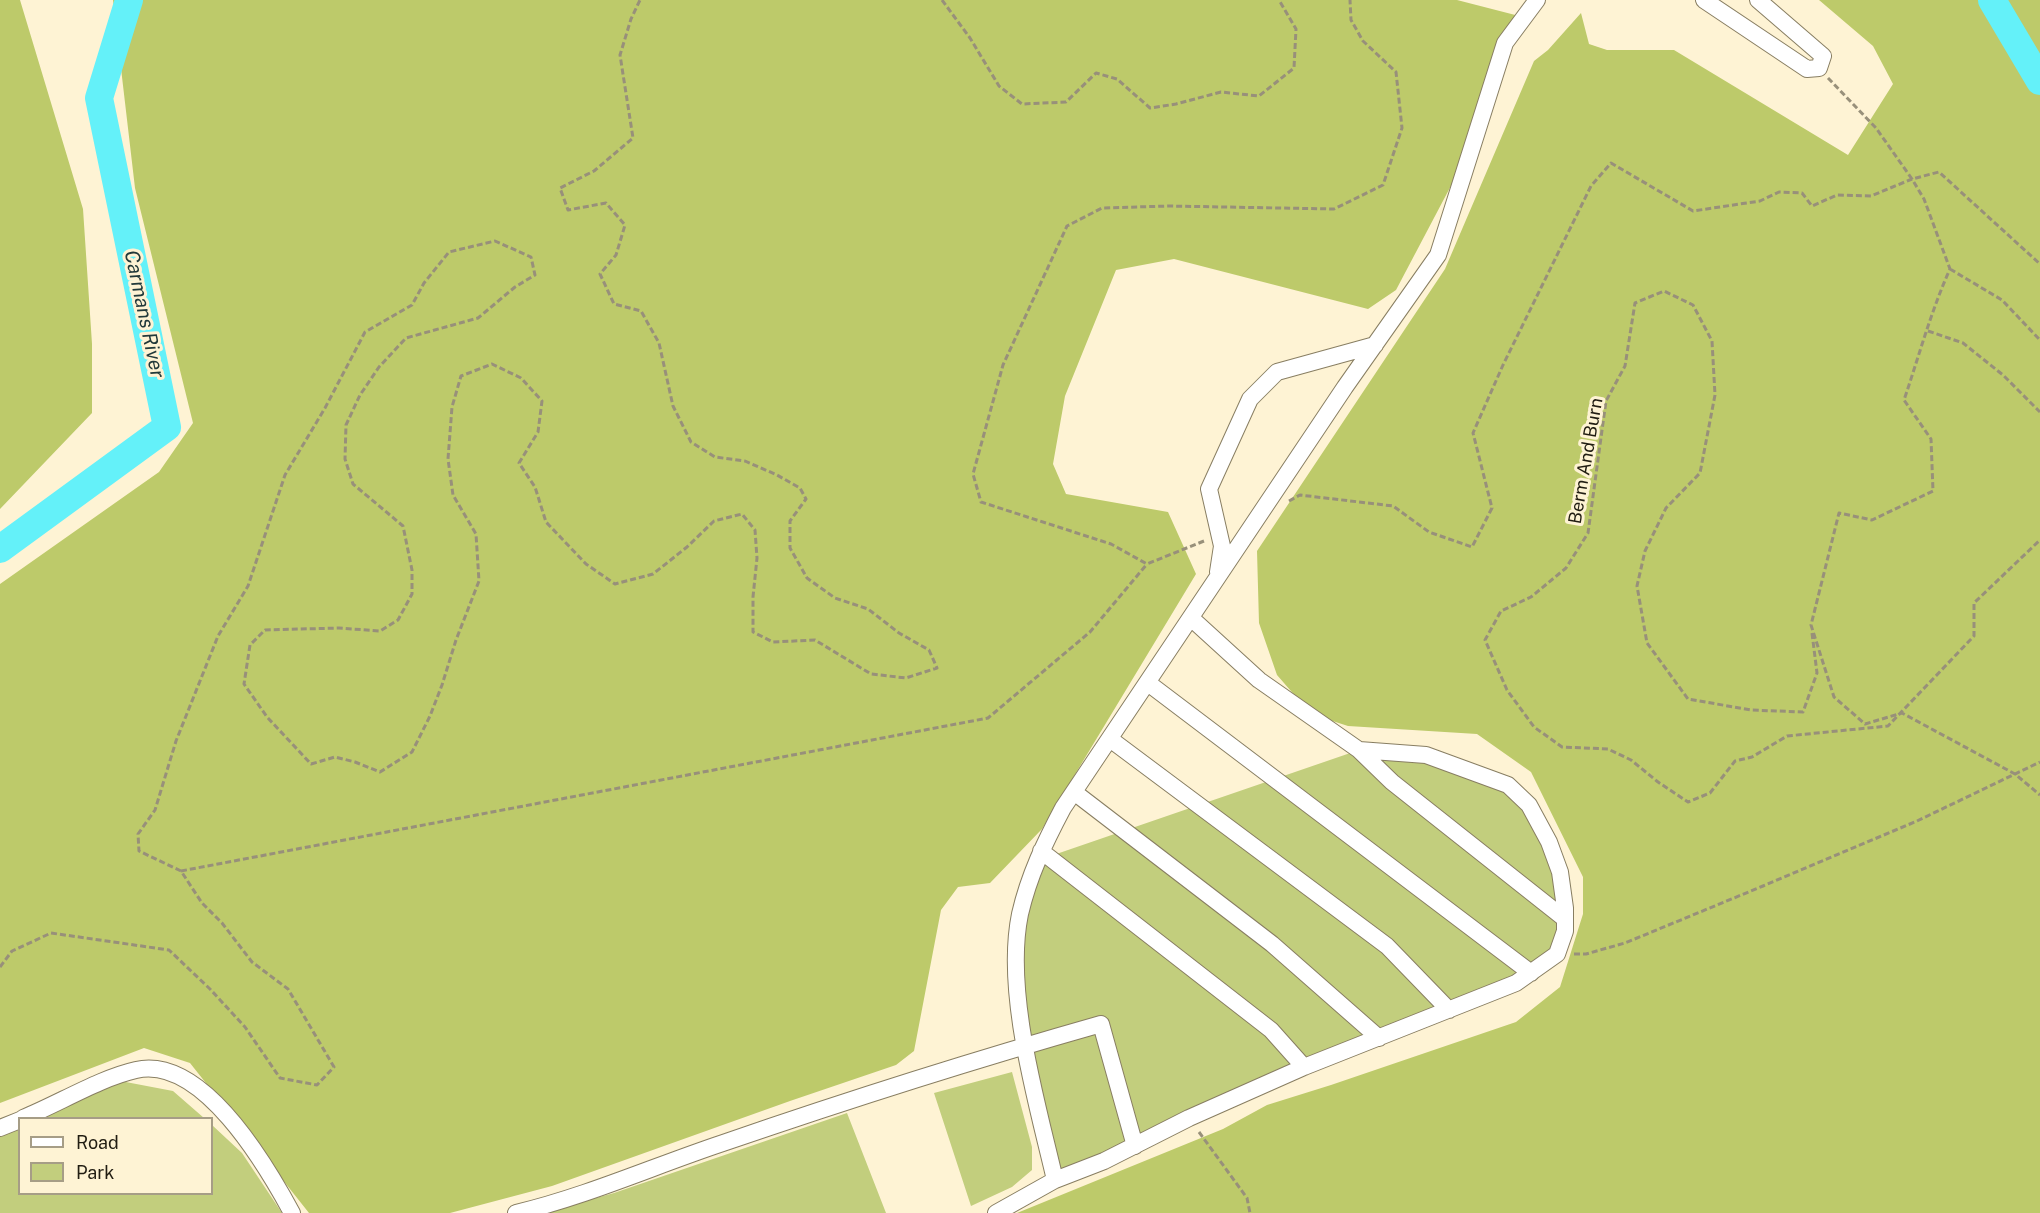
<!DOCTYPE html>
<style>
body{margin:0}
#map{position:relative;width:2040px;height:1213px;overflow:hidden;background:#fef3d4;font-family:"Public Sans",sans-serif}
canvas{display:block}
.legend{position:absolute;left:18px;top:1117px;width:195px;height:78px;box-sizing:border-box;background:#fef3d4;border:2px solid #a69d86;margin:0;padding:8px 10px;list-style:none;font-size:18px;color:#211d12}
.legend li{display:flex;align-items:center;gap:12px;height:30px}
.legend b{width:30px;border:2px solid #a69d86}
</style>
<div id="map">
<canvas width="2040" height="1213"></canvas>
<ul class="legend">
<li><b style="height:8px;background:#fff"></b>Road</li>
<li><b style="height:16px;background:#c2ce7d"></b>Park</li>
</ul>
</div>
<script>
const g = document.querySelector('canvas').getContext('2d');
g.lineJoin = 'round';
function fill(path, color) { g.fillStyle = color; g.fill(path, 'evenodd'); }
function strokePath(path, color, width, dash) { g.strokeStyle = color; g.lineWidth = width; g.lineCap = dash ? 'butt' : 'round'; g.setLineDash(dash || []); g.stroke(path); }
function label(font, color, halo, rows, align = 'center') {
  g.font = font + ' "Public Sans",sans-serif'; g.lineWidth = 6; g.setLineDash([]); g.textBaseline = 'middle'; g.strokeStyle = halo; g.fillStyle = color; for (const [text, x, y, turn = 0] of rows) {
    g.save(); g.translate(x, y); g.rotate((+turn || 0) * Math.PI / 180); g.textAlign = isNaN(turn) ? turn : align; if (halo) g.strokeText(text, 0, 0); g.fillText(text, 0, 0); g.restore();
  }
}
fill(new Path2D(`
 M1359,750L1426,755L1508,785L1560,872L1557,954L1516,983L1055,1180L1016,961L1036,861Z
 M1012,1072L1032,1147V1170L1012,1187L971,1206L934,1093Z
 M110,1079L173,1091L204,1118H30Z
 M847,1113L886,1213H541L614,1193Z
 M19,1124L20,1194H212V1125L242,1153L282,1213H0V1133Z`), '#c2ce7d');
fill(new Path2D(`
 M0,0H20L83,209L92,344V413L0,509Z
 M113,0H1457L1523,17L1454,180L1396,290L1368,309L1174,259L1116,270L1065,396L1053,464L1066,494L1168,512L1196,574L1042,829L990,883L958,887L941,910L914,1051L896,1065L790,1101L552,1186L450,1213H309L190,1063L144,1048L0,1103V584L159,472L193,423L135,188Z
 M1819,0H2040V1213H1017L1223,1129L1267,1105L1331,1085L1516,1022L1560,987L1583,914V877L1531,772L1477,734L1348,726L1311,714L1277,675L1259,623L1257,551L1445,269L1534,61L1548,50L1581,13L1589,44L1607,50H1674L1848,155L1893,84L1873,46Z`), '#bdca6a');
strokePath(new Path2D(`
 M1992,0L2040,81
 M0,549L167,427L99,98L129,0`), '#64f1f9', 28);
const minor = new Path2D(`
 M1704,0L1807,69L1819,68L1823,56L1758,0
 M1218,572L1222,546L1209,489L1250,399L1277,372L1375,345
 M1148,683L1531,973
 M1110,739L1387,946L1449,1010
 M1359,750L1392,782L1565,919
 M1074,792L1272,944L1379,1038
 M1041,851L1271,1030L1304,1067
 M23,1118C58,1104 100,1078 136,1070C202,1055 266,1165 292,1213
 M0,1128L20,1120
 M1055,1180C1037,1102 1004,992 1020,914C1029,875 1045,842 1063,808L1345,387L1438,255L1505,43L1537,0
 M516,1213C587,1196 654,1166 723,1143C848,1100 974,1060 1101,1024L1135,1146
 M996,1213L1055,1180L1104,1161L1189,1118L1304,1067L1516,983L1557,954L1565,931V908L1560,872L1549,842L1529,805L1508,785L1426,755L1359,750L1259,680L1191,618`);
strokePath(minor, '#887e62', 18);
strokePath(new Path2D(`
 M942,0L970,38L999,86L1022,104L1066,102L1096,73L1117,79L1150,108L1176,104L1221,92L1259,96L1294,68L1296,29L1279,0
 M1828,78L1876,128L1912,179L1939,172L2040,264
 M1950,269L2002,300L2040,340
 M1928,331L1963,343L2003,375L2040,412
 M1289,501L1300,495L1393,506L1429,532L1472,547L1492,508L1473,433L1503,365L1591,186L1611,163L1693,211L1760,201L1779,192L1802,193L1812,206L1837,195L1871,196L1912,179L1924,199L1950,269C1931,311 1919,356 1904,400L1931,439L1933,491L1872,520L1839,513L1811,625L1834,697L1865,724L1902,713L2015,774L2040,795
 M1204,541L1147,564L1111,544L981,502L973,474L1003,365L1067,226L1102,208L1169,206L1334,209L1383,185L1402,128L1396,72L1363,41L1351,20L1350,0
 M1812,633L1817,673L1803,712L1751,710L1688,699L1647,643L1637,586L1645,551L1666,508L1700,473L1715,395L1712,341L1693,305L1664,291L1635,303L1625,366L1606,401L1588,533L1566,568L1531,597L1501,611L1485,640L1507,690L1534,727L1562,747L1608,749L1631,760L1658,782L1688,802L1710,793L1735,761L1752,757L1787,736L1888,726L1974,636V603L2040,540
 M181,871L988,718L1090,632L1147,564
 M1574,954H1586L1625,943L1763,886L1917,821L2040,762
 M0,967L12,951L51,933L169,950L210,989L245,1027L280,1078L317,1085L334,1067L288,989L252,962L222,923L202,903L181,871L139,851L138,834L155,810L176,741L218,636L248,586L285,475L325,408L365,332L412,305L424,283L449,252L495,241L531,257L535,275L515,287L478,318L406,338L379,367L360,395L346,425L345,459L353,484L403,526L412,570V594L398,620L380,631L339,628L265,630L250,645L244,684L267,717L311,764L335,757L355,762L380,772L412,752L430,716L442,685L456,640L479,581L476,534L453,495L448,459L452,407L461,376L492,364L521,378L542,401L538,432L519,463L535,487L546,522L586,564L615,584L653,574L687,547L714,521L742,514L755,530L757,558L753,597V632L773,642L815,640L871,674L906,678L937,668L929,650L899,633L868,609L835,598L807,578L790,548V521L806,499L800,488L777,475L745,461L715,457L691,442L673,406L659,343L641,311L614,304L600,274L616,255L625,225L606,203L568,210L560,188L594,171L633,138L620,55L631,19L640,0
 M1199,1132L1247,1198L1250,1213`), '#98907a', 3, [6, 3]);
strokePath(minor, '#fff', 16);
label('18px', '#211d12', '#fef3d4', [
 ["Berm And Burn",1586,461,-80]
]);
label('italic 20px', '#21393a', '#fef3d4', [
 ["Carmans River",144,314,78]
]);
</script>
